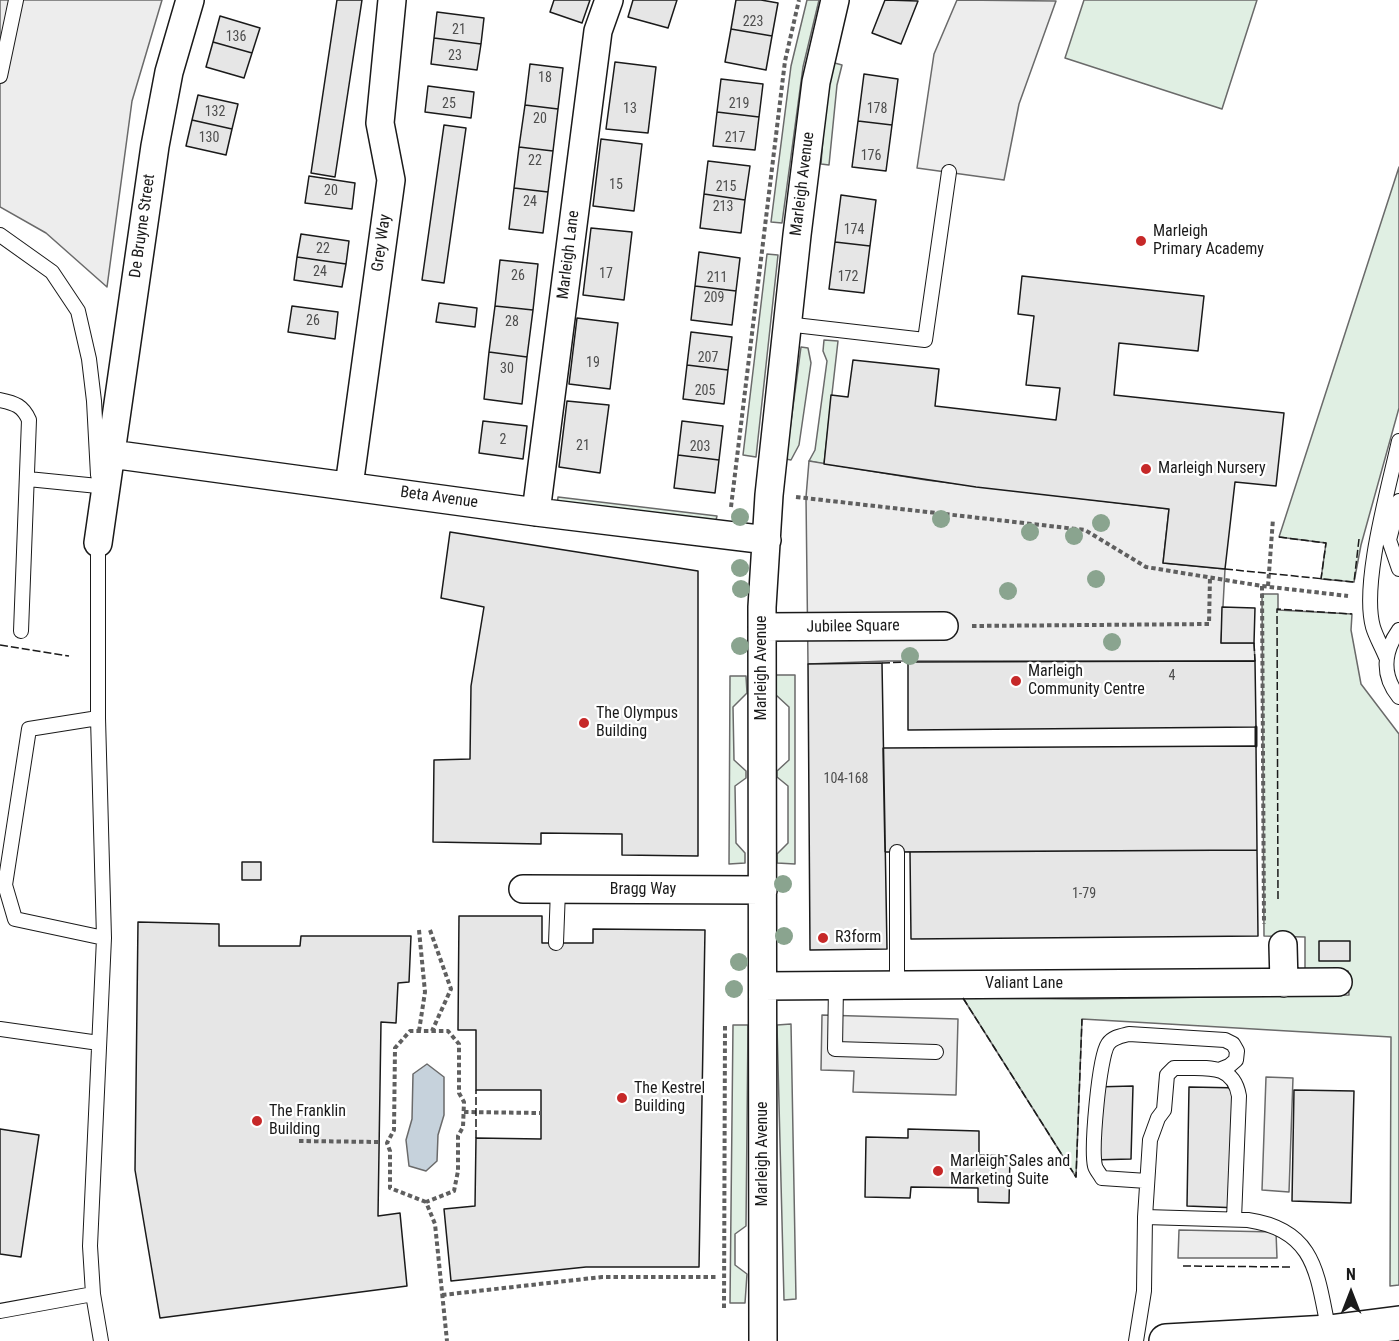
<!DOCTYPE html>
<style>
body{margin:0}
#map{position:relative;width:1399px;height:1341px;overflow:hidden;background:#fff;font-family:"Roboto Condensed",sans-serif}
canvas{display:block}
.north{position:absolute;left:1321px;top:1263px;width:60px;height:60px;-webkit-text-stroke:4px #fff;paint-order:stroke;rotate:0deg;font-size:16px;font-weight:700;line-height:24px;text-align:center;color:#1a1a1a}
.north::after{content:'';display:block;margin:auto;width:21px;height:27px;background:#1a1a1a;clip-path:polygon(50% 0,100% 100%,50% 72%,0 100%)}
</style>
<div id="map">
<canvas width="1399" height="1341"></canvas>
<div class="north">N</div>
</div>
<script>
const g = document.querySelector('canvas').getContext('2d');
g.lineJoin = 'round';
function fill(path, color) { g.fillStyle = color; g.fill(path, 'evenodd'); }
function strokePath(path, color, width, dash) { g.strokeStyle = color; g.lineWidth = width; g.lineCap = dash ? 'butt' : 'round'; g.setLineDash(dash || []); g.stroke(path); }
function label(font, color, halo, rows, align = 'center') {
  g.font = font + ' "Roboto Condensed",sans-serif'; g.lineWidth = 4.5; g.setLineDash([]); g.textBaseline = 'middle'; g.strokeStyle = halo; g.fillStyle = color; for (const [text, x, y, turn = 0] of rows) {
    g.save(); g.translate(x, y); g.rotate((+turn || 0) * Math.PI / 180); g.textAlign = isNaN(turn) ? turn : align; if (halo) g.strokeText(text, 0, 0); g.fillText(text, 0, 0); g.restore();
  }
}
const green = new Path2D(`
 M807,0H819L803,67L782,223L771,222L791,66Z
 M1084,0H1257L1222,109L1065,58Z
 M831,62L842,65L837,85L829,165L821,164L827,84Z
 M1399,167V408L1361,545L1354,582L1321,579L1326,543L1279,537Z
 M767,254L778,255L756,457L743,455Z
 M824,340L838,341L824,464L809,461L815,450L827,361L823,351Z
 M801,347L808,348L811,363L799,445L791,460L786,459Z
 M558,497L717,516L715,524L557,506Z
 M1262,594H1278V610L1352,614L1351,630L1361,684L1399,734V1285L1390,1286L1391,1037L1082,1019L1076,1177L963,998L1082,999L1349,995L1348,971L1305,970V937L1264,936Z
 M775,675H795V864L777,863V854L788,843V786L777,777V771L789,760V707L776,695Z
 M730,676H746L747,693L733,707L734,760L746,771V778L735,786L736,843L745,853V863L729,864Z
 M791,1024L796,1299L784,1300L777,1025Z
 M733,1025H748L746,1226L735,1234V1265L747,1274L745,1303H730Z`);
fill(green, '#e0efe3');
strokePath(green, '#6a6a6a', 1.5);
const parking = new Path2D(`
 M0,0H162L132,101L107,287L46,233L0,207Z
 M957,0L1056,1L1019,104L1004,180L917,168L934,54Z
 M809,461L926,480L1169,509L1163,563L1225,569L1221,643H1254L1255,661H887L808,664L806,497Z
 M822,1015L958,1019L956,1095L853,1092L854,1071L821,1070Z
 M1266,1077L1293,1078L1289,1192L1262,1190Z
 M1179,1230L1276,1232L1277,1258H1178Z`);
fill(parking, '#ededed');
strokePath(parking, '#6a6a6a', 1.5);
const water = new Path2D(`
 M427,1064L444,1077V1115L438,1135L437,1161L426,1171L409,1166L406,1140L412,1119L413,1074Z`);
fill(water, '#c6d2dc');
strokePath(water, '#6a6a6a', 1.5);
const building = new Path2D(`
 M337,0H362L335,177L311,173Z
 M554,0H590L582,23L550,12Z
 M633,0H677L668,28L628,17Z
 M736,0H761L778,3L772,36L731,29Z
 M885,0L918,1L901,44L872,33Z
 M437,12L484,18L481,44L434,38Z
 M220,16L260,28L252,53L213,42Z
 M731,29L772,36L766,70L725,62Z
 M434,38L481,44L477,70L431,64Z
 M213,42L252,53L244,78L206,67Z
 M615,62L656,67L648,133L606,129Z
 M530,64L563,68L558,109L525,105Z
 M864,74L898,79L892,125L858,121Z
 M721,79L763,84L759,117L717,112Z
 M428,86L474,92L471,118L425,112Z
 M198,95L238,104L232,129L192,120Z
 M525,105L558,109L553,151L519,147Z
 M717,112L759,117L755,150L713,146Z
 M192,120L232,129L226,155L186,146Z
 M858,121L892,125L886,171L852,167Z
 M444,125L466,128L444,283L422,280Z
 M601,139L642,144L634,211L593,206Z
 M519,147L553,151L548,192L514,188Z
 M708,161L750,166L745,200L704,194Z
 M309,176L355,183L352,209L305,203Z
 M514,188L548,192L543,233L509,229Z
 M704,194L745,200L741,233L700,228Z
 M841,195L876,200L870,246L835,242Z
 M591,228L632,232L624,300L583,295Z
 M301,234L349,241L346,264L297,257Z
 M835,242L870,246L864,293L829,289Z
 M699,252L740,258L736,291L695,286Z
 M297,257L346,264L342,287L294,280Z
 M500,260L538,264L533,310L495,306Z
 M1022,276L1204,296L1198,351L1119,343L1114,395L1284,413L1276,486L1235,482L1225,569L1163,563L1169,509L976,487L824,464L831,395L848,397L853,360L939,369L935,406L1056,420L1060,388L1026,385L1034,316L1018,314Z
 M695,286L736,291L732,325L691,320Z
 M439,303L477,308L475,327L436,322Z
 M292,306L338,312L335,339L288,332Z
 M495,306L533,310L527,357L489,352Z
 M577,318L618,323L610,389L569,384Z
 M691,332L732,337L728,370L687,365Z
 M489,352L527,357L522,404L484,399Z
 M687,365L728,370L724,404L683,399Z
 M567,401L609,405L600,473L559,467Z
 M483,421L527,426L523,459L479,453Z
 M682,421L723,426L719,460L678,455Z
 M678,455L719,460L715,493L674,488Z
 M450,532L698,571V856L622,855V834L541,833V844L433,842L434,760L470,759L471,686L484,607L441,598Z
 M1222,607L1255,608L1254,643H1221Z
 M1255,661L1256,727L908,730V662Z
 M882,663L887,949L810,950L808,664Z
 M1256,746L1257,850L885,852L883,748Z
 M1257,850L1258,936L911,939L910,852Z
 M242,862H261V880H242Z
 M459,916H542V943H593V929L705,930L699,1267H586L451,1281L444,1209L475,1206L476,1138L541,1139V1090H476V1030H458Z
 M138,922L219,924V946H300L301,936H411L409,982L398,983L396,1023L381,1022L378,1216L400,1213L407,1286L160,1318L135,1170Z
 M1319,941H1350V961H1319Z
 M1133,1086L1131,1159L1091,1160L1094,1087Z
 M1189,1087L1242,1088L1240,1208L1187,1206Z
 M1294,1090L1354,1091L1351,1203L1292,1201Z
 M0,1129L39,1135L21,1257L0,1254Z
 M908,1129L979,1131V1155L1010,1156L1009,1203L978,1202V1188L911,1187L910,1198L865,1197L866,1137L908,1138Z`);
fill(building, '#e6e6e6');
strokePath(building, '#1a1a1a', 1.5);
const lane = new Path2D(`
 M0,76L16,0
 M0,235L52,272L78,311L89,359L94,401L98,475
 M786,324L925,340L949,172
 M0,400C15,403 23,406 29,420L21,631
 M28,479L98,486
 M1399,501L1389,540L1399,569
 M98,539V718L104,938L90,1246L93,1294L101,1341
 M1399,630C1384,651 1381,675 1399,697
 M1386,657C1382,647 1376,637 1373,627C1361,584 1389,487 1399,441
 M98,718L29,729L5,885L15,919L104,938
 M897,852V985
 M556,943L558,890
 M836,986L835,1049L936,1052
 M0,1029L99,1043
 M1147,1181L1102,1178C1100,1174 1096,1170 1095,1166C1091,1149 1099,1057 1108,1044C1113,1037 1121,1036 1129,1034L1225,1040L1233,1044L1237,1051L1236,1060L1229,1066L1219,1070
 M1145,1217L1150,1140L1158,1118L1164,1110L1167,1075L1174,1068C1203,1069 1233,1061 1239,1096L1234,1219
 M0,1311L93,1294
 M1136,1341L1144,1291L1145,1217L1248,1220C1317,1230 1317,1276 1329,1332`);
const street = new Path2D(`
 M111,454L536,512L767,540
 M349,486L391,180L380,123L392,0
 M536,512L598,31L609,0
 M98,543L155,146L169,72L190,0
 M762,627L944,626
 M523,889L763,890
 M1283,945L1284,983
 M763,986L1338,982
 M763,1341L762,607L769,495L797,235L816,82L835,0`);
const primary = new Path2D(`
 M1166,1341L1329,1332L1399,1323`);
strokePath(lane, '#1a1a1a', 16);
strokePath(street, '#1a1a1a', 30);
strokePath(primary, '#1a1a1a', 36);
strokePath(new Path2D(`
 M796,497L1085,530L1146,567L1262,586L1348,596
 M731,507L785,61L799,0
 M1262,586L1264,924
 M1268,586L1273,519
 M972,626L1209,624L1210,577
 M419,930L425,992L419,1031
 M430,930L451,989L432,1031
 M464,1112L541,1113
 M299,1141L381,1142
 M426,1202L390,1188V1151L387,1143L394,1130L395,1048L410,1031H448L459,1044V1093L464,1102L463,1127L458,1136V1171L454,1191L426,1202L435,1224L447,1341
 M442,1295L602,1277H716
 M724,1308L725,1025`), '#5f5f5f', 4, [4.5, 3]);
strokePath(lane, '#fff', 14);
strokePath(street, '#fff', 27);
strokePath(primary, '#fff', 33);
strokePath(new Path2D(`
 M1279,537L1326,543L1321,579
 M1225,569L1354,582L1359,539
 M1254,643L1255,661
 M0,645L69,656
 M882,663L908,662
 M1278,899L1277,609L1352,614
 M963,998L1076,1177L1082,1019
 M476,1138V1090
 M1183,1266L1293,1267`), '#1a1a1a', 1.5, [8, 3]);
strokePath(new Path2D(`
 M1256,727V746`), '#1a1a1a', 3);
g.fillStyle = '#8aa48f';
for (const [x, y] of [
 [740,517],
 [941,519],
 [1101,523],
 [1030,532],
 [1074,536],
 [740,568],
 [1096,579],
 [741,589],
 [1008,591],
 [1112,642],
 [740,646],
 [910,656],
 [783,884],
 [784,936],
 [739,962],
 [734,989]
]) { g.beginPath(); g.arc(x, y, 9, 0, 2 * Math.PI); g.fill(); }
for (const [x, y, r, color] of [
 [1141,241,6,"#c62828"],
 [1146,469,6,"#c62828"],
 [1016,681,6,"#c62828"],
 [584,723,6,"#c62828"],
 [823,938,6,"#c62828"],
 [622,1098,6,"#c62828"],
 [257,1121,6,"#c62828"],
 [938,1171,6,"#c62828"]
]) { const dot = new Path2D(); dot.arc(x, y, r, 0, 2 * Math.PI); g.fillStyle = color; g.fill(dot); strokePath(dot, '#fff', 2); }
label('14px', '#4d4d4d', null, [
 ["223",753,22],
 ["21",459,30],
 ["136",236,37],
 ["23",455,56],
 ["18",545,78],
 ["25",449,104],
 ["219",739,104],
 ["13",630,109],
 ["178",877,109],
 ["132",215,112],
 ["20",540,119],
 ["130",209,138],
 ["217",735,138],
 ["176",871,156],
 ["22",535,161],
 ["15",616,185],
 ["215",726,187],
 ["20",331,191],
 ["24",530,202],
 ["213",723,207],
 ["174",854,230],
 ["22",323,249],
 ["24",320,272],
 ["17",606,274],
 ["26",518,276],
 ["172",848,277],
 ["211",717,278],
 ["209",714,298],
 ["26",313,321],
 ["28",512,322],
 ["207",708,358],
 ["19",593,363],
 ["30",507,369],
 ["205",705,391],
 ["2",503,440],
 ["21",583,446],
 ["203",700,447],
 ["4",1172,676],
 ["104-168",846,779],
 ["1-79",1084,894]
]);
label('16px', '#1a1a1a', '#fff', [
 ["Marleigh Avenue",803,184,-83],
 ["De Bruyne Street",143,226,-82],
 ["Grey Way",382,243,-82],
 ["Marleigh Lane",569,255,-83],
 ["Beta Avenue",439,498,8],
 ["Jubilee Square",853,627,-1],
 ["Marleigh Avenue",762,668,-90],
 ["Bragg Way",643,890],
 ["Valiant Lane",1024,984],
 ["Marleigh Avenue",763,1154,-90]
]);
label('16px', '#1a1a1a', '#fff', [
 ["Marleigh",1153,232],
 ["Primary Academy",1153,250],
 ["Marleigh Nursery",1158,469],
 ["Marleigh",1028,672],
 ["Community Centre",1028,690],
 ["The Olympus",596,714],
 ["Building",596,732],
 ["R3form",835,938],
 ["The Kestrel",634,1089],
 ["Building",634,1107],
 ["The Franklin",269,1112],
 ["Building",269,1130],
 ["Marleigh Sales and",950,1162],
 ["Marketing Suite",950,1180]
], 'left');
</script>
